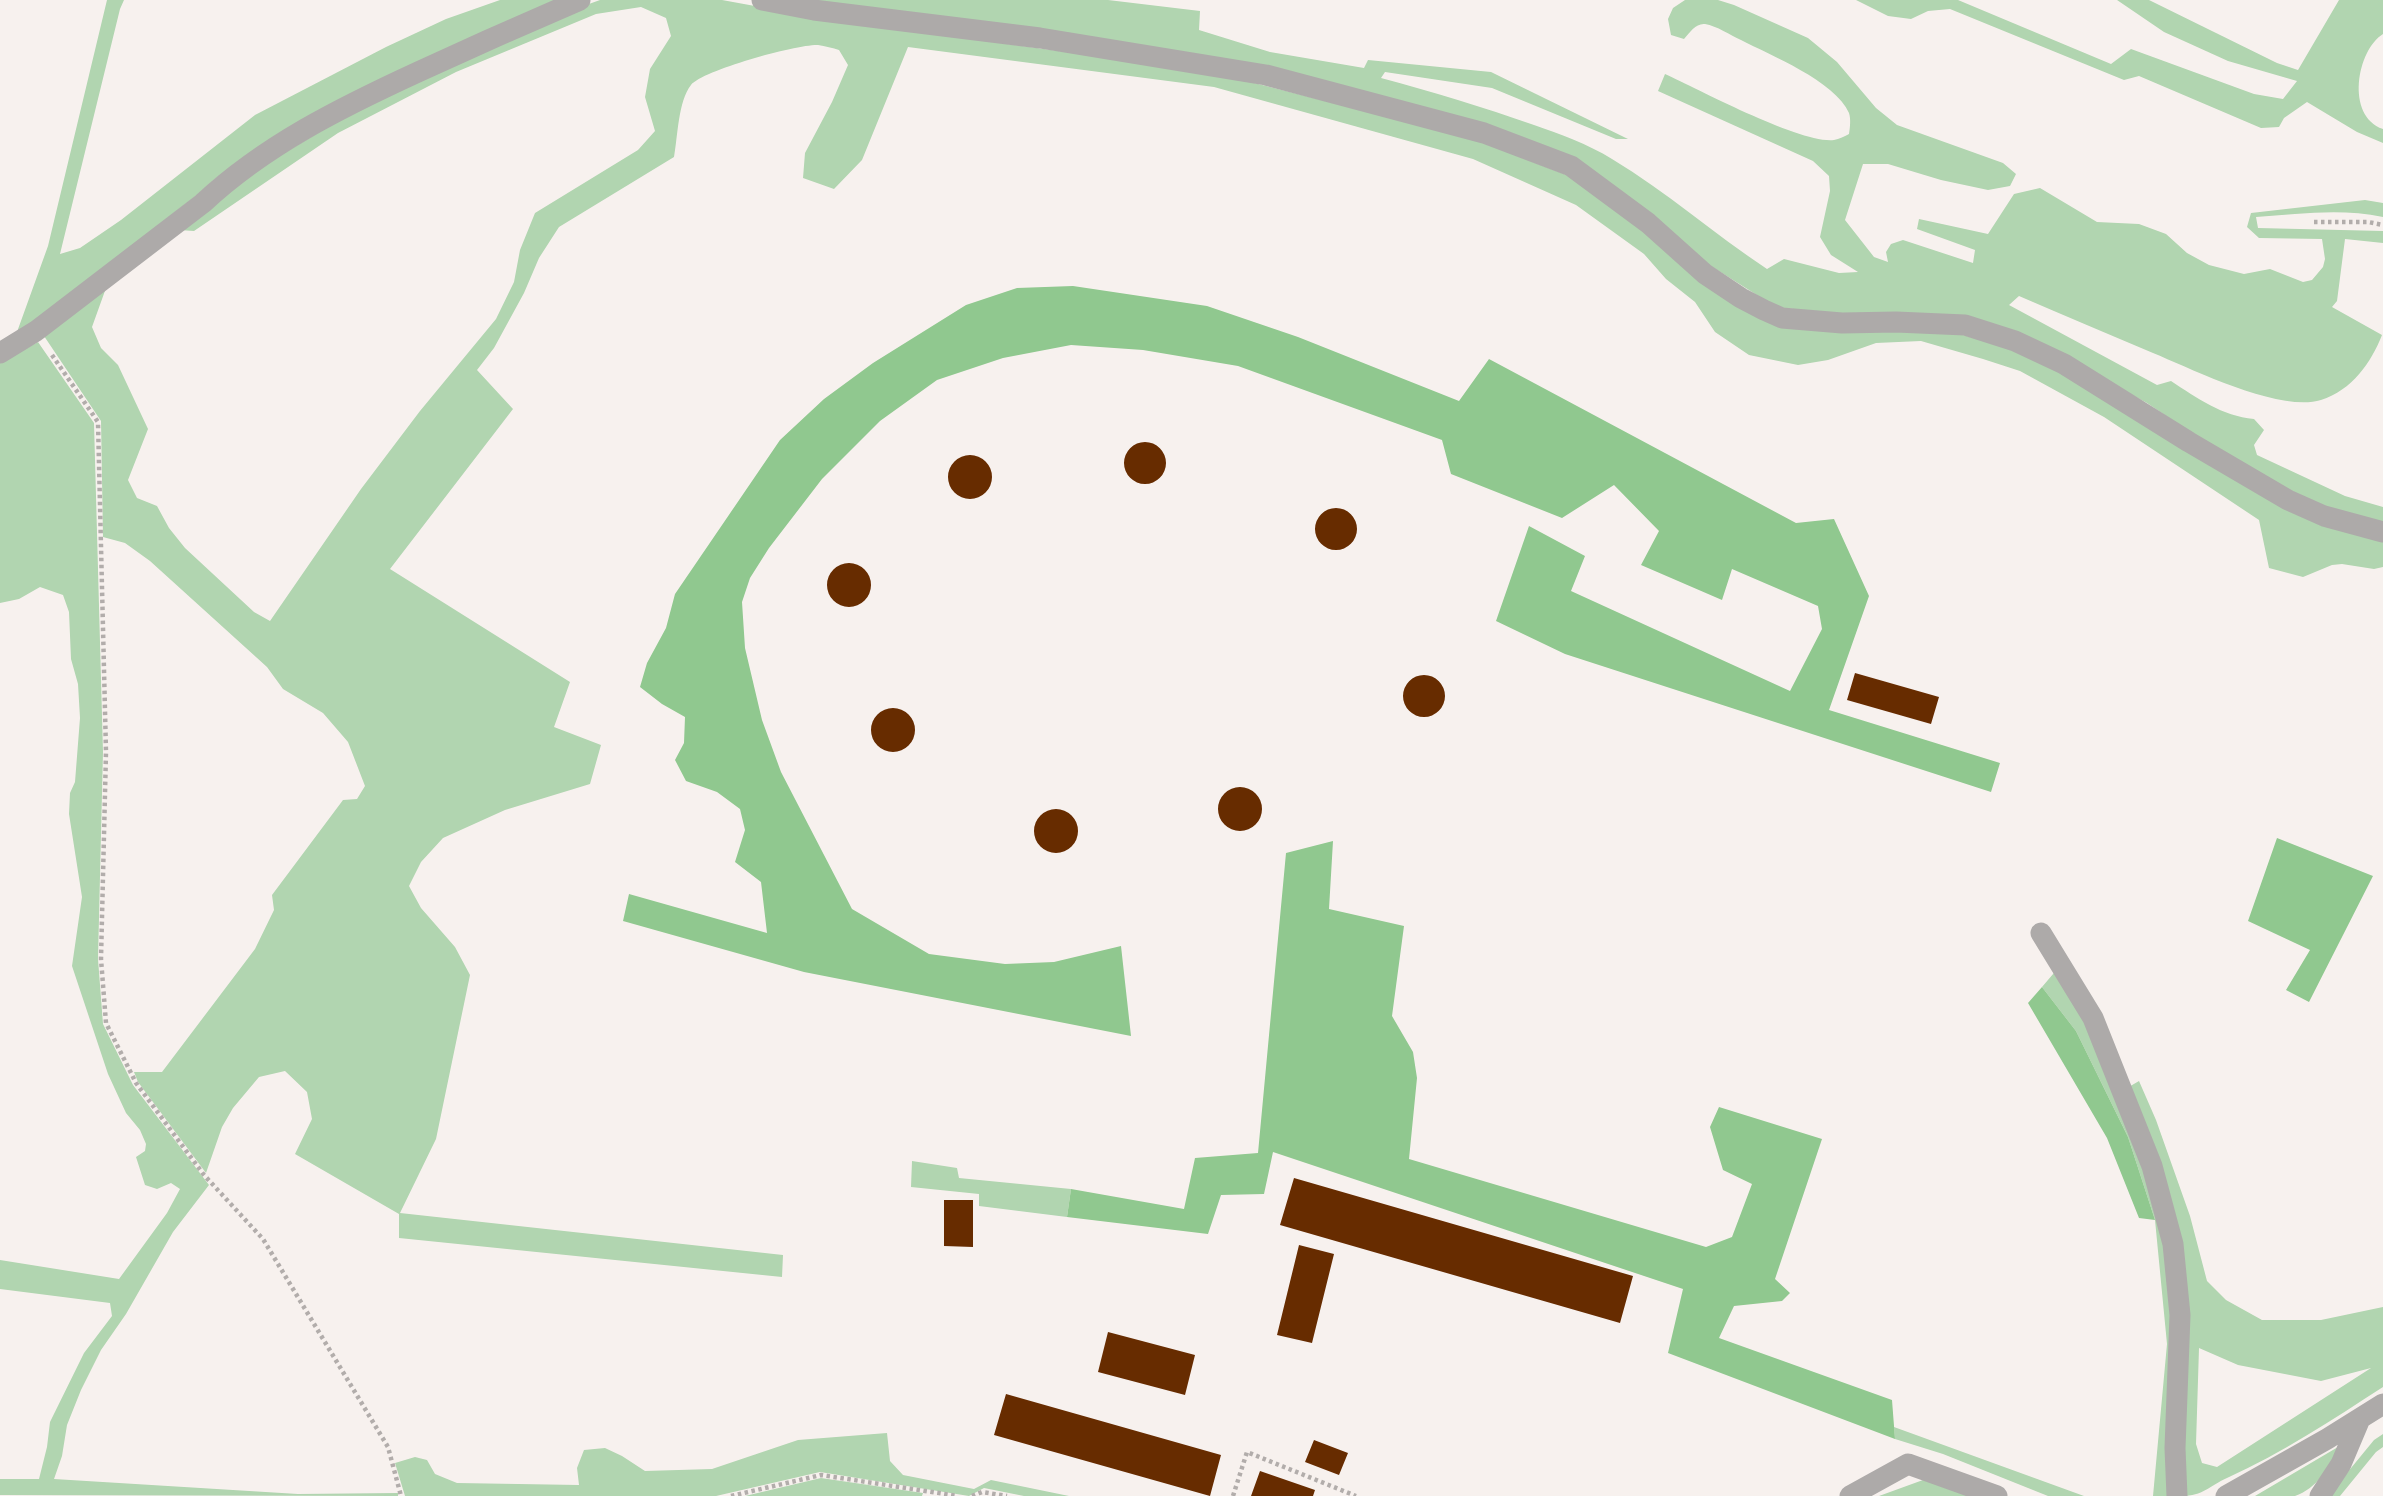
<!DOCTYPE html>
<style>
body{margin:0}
canvas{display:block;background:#f7f1ee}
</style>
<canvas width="2383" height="1496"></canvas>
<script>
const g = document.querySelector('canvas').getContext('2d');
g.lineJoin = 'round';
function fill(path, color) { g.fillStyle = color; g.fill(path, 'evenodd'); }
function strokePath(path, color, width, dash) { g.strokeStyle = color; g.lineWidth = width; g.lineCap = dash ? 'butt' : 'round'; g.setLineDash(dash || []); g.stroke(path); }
fill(new Path2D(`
 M107,0H124L120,9L60,254L80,248L121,220L255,115L386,47L446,19L500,0H557L278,134L216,178L197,195L31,324L17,332L48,246Z
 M600,0H722L826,19L1211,72L1471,138L1569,176L1600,197L1731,301L1946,330L2022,352L2383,539V567L2374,569L2342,564L2332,565L2303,577L2269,568L2259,520L2104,417L2020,371L1983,359L1921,341L1876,343L1828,360L1798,365L1749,355L1715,332L1695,302L1666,279L1644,254L1576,205L1473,159L1214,87L908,47L862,160L834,189L803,178L805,153L832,102L848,65L839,50C833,48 825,46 818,45C798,44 703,70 691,85C678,102 678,135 674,157L559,227L539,258L524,293L494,348L477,370L513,409L390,569L570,682L554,727L601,745L590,784L505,810L443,838L421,862L409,886L421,908L455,947L470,975L436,1139L400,1213L783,1255L782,1277L399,1238V1214L295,1154L312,1119L307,1092L285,1071L259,1077L233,1108L222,1127L206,1173L138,1082L134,1072H162L255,949L274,910L272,895L343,800L357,799L365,786L348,742L323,713L283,689L267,667L150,561L125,543L103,537L101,421L44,336L106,288L92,327L101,348L118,365L148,429L128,480L137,498L157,506L169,528L185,548L254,612L270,621L361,489L420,411L496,319L514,282L520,250L535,213L638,150L655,131L645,97L650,69L671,36L666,18L641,7L596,14L456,72L338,133L194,231L179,230L234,183L363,106L575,9Z
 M811,0H1108L1200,11L1199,30L1270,52L1364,68L1368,60L1491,72L1628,139H1616L1492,88L1385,72L1381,78C1433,92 1483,107 1534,125C1560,134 1588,144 1612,159C1667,192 1714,234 1767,269L1784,259L1839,273L1858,272L1831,255L1820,237L1830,191L1829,176L1813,161L1658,91L1665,74C1700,90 1801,144 1834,140C1839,139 1845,136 1849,134C1850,128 1851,119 1849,113C1835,81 1770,55 1741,40C1730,35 1717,26 1705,24C1696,23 1690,32 1684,39L1671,35L1668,19L1673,8L1685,0H1718L1734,5L1808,38L1837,62L1876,108L1897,125L2003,163L2016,174L2010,186L1988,190L1941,180L1888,164H1863L1845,220L1874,257L1888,262L1886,252L1891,244L1903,240L1973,263L1975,250L1917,229L1919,219L1988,234L2014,194L2040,188L2097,222L2139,224L2166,234L2187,253L2209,265L2244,274L2270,269L2303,282L2312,280L2323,267L2325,259L2322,239L2259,238L2247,227L2251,213L2365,200L2383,203V217C2341,208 2299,214 2256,217L2258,228L2383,231V243L2345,239L2337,301L2332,307L2382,335C2371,363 2352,390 2321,400C2280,413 2192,369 2153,353C2108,334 2063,315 2019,296L2009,305L2157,385L2171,381C2197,398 2222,416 2254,419L2264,430L2254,445L2257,455L2345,496L2383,507V523L2328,508L2292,491L2193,434L2147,403L2018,333L1784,308L1768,302L1487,125Z
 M1856,0H1958L2111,64L2131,49L2254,94L2283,99L2297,81L2228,61L2164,32L2117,0H2149L2277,63L2298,70L2339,0H2383V34C2357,50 2345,116 2383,129V143L2357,132L2307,102L2284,118L2279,127L2261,128L2139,76L2124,80L1950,9L1928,11L1911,19L1888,16Z
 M38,342L94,423L103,752L98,959L103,1024L133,1085L209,1185L173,1232L126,1314L101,1350L81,1390L67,1425L62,1456L54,1479L298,1494L398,1493V1496L0,1495V1479H39L47,1447L50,1422L84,1353L112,1316L110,1303L0,1289V1260L119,1279L167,1213L180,1189L171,1183L157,1189L145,1185L136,1157L145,1151L146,1144L140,1130L126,1113L108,1074L72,966L82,897L69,814L70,793L75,782L80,718L78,684L71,659L69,612L63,595L40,587L19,599L0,603V363Z
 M2059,967L2090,1020L2171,1244L2169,1496H2153L2167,1344L2155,1220L2128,1137L2076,1031L2042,987Z
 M2139,1081L2156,1120L2190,1216L2207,1281L2226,1300L2262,1320H2321L2383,1307V1387C2332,1420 2282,1453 2227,1478C2209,1486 2203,1496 2182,1496L2183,1312L2127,1088ZM2199,1348L2238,1365L2321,1381L2371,1368L2217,1467L2202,1463L2196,1444Z
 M912,1161L957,1168L959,1178L1071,1189L1067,1217L979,1206V1194L911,1187Z
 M1894,1427L2084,1496H2048L1943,1454L1895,1439Z
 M887,1433L890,1461L903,1475L974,1489L991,1480L1069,1496H1024L984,1488L969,1496L820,1472L716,1496H405L395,1463L415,1457L427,1460L435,1474L457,1483L579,1485L577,1468L584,1450L605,1448L622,1456L645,1471L712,1469L798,1440Z
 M2383,1434V1447L2376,1452L2340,1496H2326L2333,1490L2374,1440Z
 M2338,1447C2331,1467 2316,1489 2295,1496C2284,1496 2267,1496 2255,1496Z
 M821,1478L923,1493L922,1496H745Z
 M1923,1480L1972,1496H1879Z`), '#b1d5b0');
fill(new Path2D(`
 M1073,286L1207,306L1298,337L1459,401L1489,359L1796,523L1834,519L1869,596L1829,710L2000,763L1991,792L1565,654L1496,621L1529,526L1585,556L1571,591L1790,691L1822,629L1818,606L1732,569L1722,600L1641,565L1659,531L1614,485L1562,518L1451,474L1442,440L1238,366L1143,350L1071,345L1003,358L937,380L880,421L822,479L769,548L750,578L742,602L745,648L762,720L781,772L852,909L929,954L1005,964L1054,962L1121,946L1131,1036L804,972L623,921L629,894L767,933L761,882L735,862L745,830L740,809L717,792L686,781L675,760L684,743L685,717L662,704L640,687L647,663L666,628L675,594L780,440L824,399L873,363L966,305L1017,288Z
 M2277,838L2373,876L2309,1002L2286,990L2310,950L2248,921Z
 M1333,841L1329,909L1404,926L1392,1016L1413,1052L1417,1078L1409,1159L1706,1247L1732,1237L1752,1184L1723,1170L1710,1127L1719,1107L1822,1139L1775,1279L1790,1293L1782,1301L1734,1306L1719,1338L1892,1400L1895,1439L1668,1353L1683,1289L1273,1152L1264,1194L1221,1195L1208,1234L1067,1217L1071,1189L1184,1209L1195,1158L1258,1153L1286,853Z
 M2042,987L2076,1031L2128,1137L2155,1220L2139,1218L2107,1138L2028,1003Z`), '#90c88f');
fill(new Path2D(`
 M1124 463a21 21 0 1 1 42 0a21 21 0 1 1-42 0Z
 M948 477a22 22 0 1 1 44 0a22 22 0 1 1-44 0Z
 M1315 529a21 21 0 1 1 42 0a21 21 0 1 1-42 0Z
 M827 585a22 22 0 1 1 44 0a22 22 0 1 1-44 0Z
 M1855,673L1939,697L1931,724L1847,700Z
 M1403 696a21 21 0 1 1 42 0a21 21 0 1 1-42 0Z
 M871 730a22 22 0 1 1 44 0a22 22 0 1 1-44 0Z
 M1218 809a22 22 0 1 1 44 0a22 22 0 1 1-44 0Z
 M1034 831a22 22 0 1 1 44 0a22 22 0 1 1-44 0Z
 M1294,1178L1633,1276L1620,1323L1280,1225Z
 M944,1200H973V1247L944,1246Z
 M1299,1245L1334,1254L1312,1343L1277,1335Z
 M1108,1332L1195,1355L1185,1395L1098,1372Z
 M1006,1394L1221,1455L1210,1496L994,1435Z
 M1314,1440L1348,1453L1339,1475L1305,1462Z
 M1260,1471L1315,1490L1313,1496H1251Z`), '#672c00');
strokePath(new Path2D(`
 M2314,222H2368L2383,225
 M52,355L98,422L106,752L101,959L106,1023L136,1083L204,1175L263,1239L388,1447L401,1496
 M731,1496L821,1475L958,1496
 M972,1496L982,1492L1007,1496
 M1233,1496L1247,1452L1356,1496`), '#b2adab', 4.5, [3.5, 3.5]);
strokePath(new Path2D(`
 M762,0L814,10L1040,38L1266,75L1484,133L1571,166L1648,223L1705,274L1741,298L1764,310L1782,318L1842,323L1896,322L1965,325L2015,341L2064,364L2189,442L2288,500L2324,516L2383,532
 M0,353L36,331L203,203C265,145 342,107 418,72C472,47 526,23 580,0
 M2041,933L2093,1018L2152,1166L2173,1244L2180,1315L2175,1448L2177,1496
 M1850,1496L1908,1464L1997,1496
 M2226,1496L2327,1439L2383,1404
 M2320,1496L2341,1464L2360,1419`), '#adaaa9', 21);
</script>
